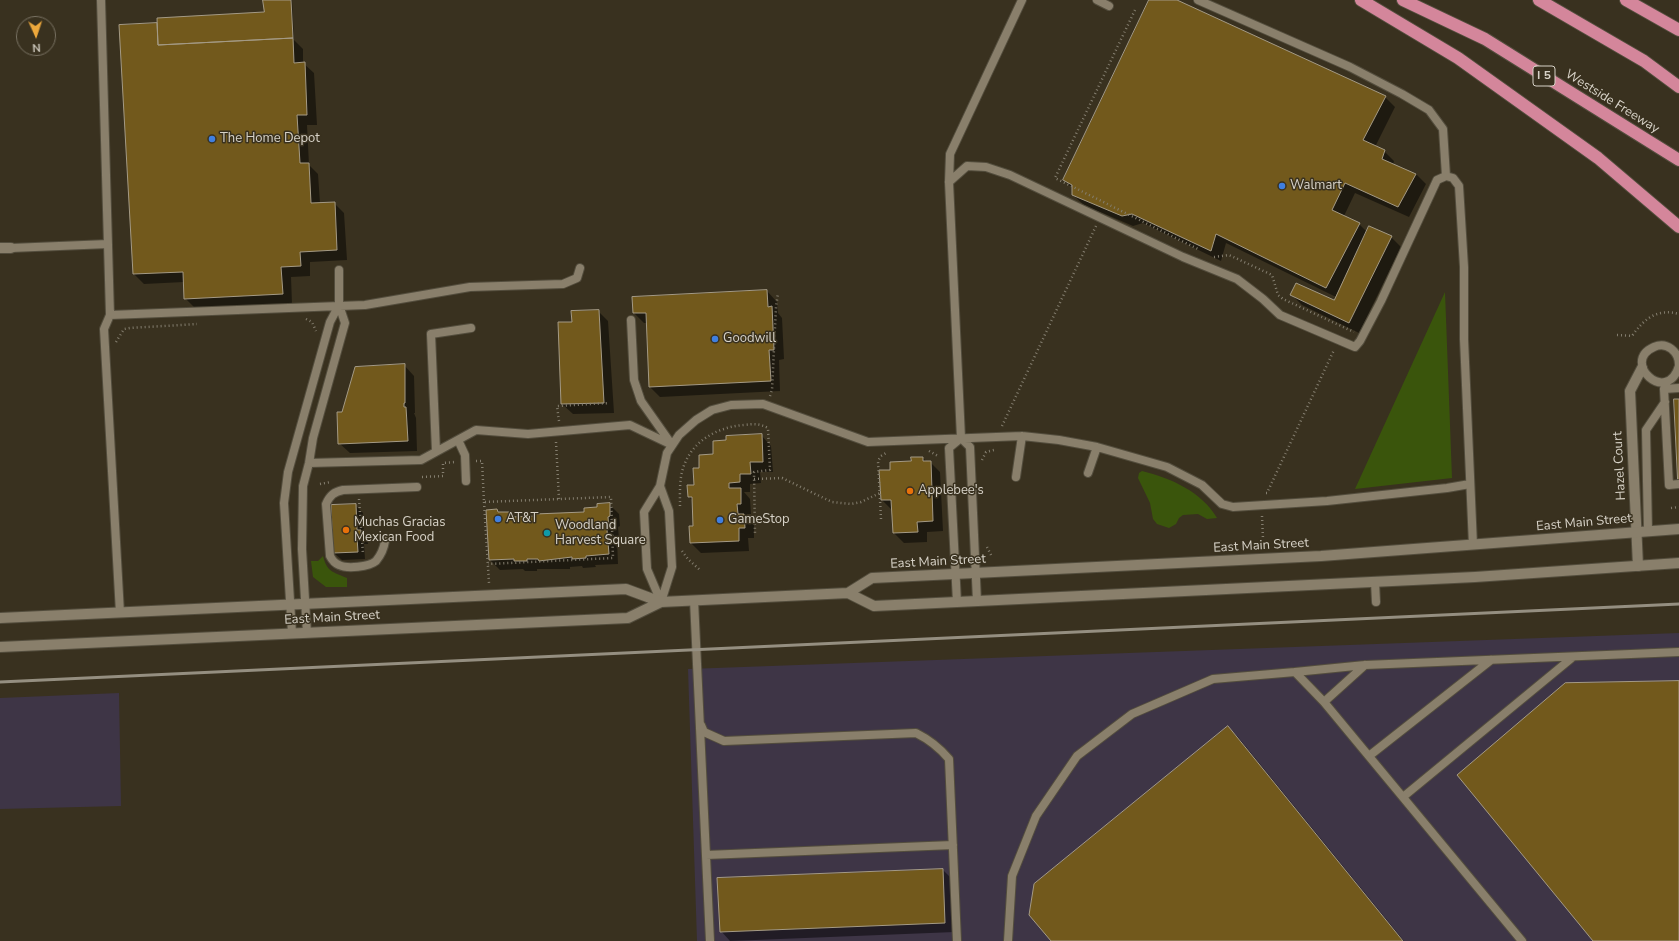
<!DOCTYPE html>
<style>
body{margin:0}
#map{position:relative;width:1679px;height:941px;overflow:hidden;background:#39311f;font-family:"Nunito Sans",sans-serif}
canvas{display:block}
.north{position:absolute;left:16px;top:16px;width:40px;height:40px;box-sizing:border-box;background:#39311f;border:1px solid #787162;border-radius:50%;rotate:177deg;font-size:11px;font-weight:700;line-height:16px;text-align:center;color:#d7d2c7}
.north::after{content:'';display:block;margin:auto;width:14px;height:18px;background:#eda83c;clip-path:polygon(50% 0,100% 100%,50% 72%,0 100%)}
</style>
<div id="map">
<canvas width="1679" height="941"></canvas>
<div class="north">N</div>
</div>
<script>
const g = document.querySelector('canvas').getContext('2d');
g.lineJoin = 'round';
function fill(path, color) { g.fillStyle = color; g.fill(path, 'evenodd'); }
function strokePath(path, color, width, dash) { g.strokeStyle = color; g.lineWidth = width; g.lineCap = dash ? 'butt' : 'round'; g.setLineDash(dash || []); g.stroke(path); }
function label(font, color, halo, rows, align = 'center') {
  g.font = font + ' "Nunito Sans",sans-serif'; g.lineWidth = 3; g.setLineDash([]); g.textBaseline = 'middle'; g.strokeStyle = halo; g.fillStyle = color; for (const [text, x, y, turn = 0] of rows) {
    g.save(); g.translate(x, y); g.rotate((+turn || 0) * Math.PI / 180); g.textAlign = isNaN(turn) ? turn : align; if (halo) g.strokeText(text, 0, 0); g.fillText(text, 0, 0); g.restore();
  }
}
fill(new Path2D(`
 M1679,633V941H697L688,669Z
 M119,693L121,806L0,809V698Z`), '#3e3546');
fill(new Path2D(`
 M1445,292L1452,478L1355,489Z
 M1142,471C1171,478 1202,492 1217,518L1207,519L1198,514L1183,515L1179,518L1176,524L1169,528L1157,524L1153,519L1150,503L1138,478L1139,473Z
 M323,556C327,572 333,572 347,578V587H326L313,577L311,561H318Z`), '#3a550c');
fill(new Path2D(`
 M264,0H292L294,39H293L303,49V63L314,73L317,125H307L309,165L318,174L320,203H334L344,213L347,260L310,262V276L291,277L292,304L195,308L185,298L184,282L144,284L134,274L120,26L158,24L265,13Z
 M1150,0H1175L1385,97L1395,107L1375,147L1384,151L1394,161L1393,165L1416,174L1426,184L1409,217L1355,193L1344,216L1359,224L1367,232L1391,237L1401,247L1359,333L1302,305L1292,295L1334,301L1336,297L1226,243L1221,261L1143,223L1133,226L1084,205L1073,195V189L1064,180Z
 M767,291L777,302L778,313L782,318L784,359L779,360L780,391L660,397L650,387L647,323H644L634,313Z
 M598,311L608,321L614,413L573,414L562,404L573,323Z
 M404,365L414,376L415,413H414L416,418L417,451L350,453L339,443Z
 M761,435L771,446L773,472H760L761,483L750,484V492H744L750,499L751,514H747V519L754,525V538H748L749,551L701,553L691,543L694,526L693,501L689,497L695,485L701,468L714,455Z
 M923,458L927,462H930L940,472L943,531L927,532V542L904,543L894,533L892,510L882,500L891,471Z
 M609,504L619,514L620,526L618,527L619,539H617L618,564L595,565L596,567L583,568L582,566L570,567V569H537V571H525L523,569L500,570L490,560L497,510L500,513H510L515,518L585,513Z
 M355,505L363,513L364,534L368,538V544H364L365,559L342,560L334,553Z
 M1228,727L1238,737L1404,941H1052Z
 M943,870L953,880L955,932L730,941L721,931Z`), '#0007');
const building = new Path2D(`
 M263,0H291L293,38L158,45L157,18L264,12Z
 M1149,0H1177L1386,96L1363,140L1385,150L1382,159L1416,174L1398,207L1345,183L1332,210L1360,223L1326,288L1216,234L1211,251L1132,214L1122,216L1072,195V185L1063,180Z
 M157,23L158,45L293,38L294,63L305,62L307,115H297L300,163H309L311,203L335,202L337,250L300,252L301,266L281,267L283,294L184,299L183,272L133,274L119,25Z
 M1369,226L1392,236L1349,323L1290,295L1296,283L1334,300Z
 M767,290L768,307L772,306L774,350H769L771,381L649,387L646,313H633L632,297Z
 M599,310L604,403L561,404L558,322H572L571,311Z
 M405,364V403H404V407H406L408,441L338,444L337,412H342L355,367Z
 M1674,399H1679V480H1678Z
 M762,434L763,462H750L751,474H740V482L729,483V488H741V504H737L738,514H744L745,528H739V541L690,543L689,526H693L692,497H688L687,485H694L693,468H699V455L713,454V441L726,440V436Z
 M911,457H923V461H931L933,521L917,522L918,532L893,533L891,500H881L879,470H890V462L911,461Z
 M610,503V516L608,517L609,529L607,530L609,554L586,556V558L572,559V557L539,561L538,559H527V561H514V559L489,560L486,510L497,509L498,512H511V517L535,516V514L584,512V508L597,507V504Z
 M356,504L357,530H361V536L357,537L358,552L333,553L331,505Z
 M1679,681V941H1593L1457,775L1565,683Z
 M1228,726L1403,941H1051L1029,915L1034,884Z
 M943,869L945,923L720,932L717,878Z`);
fill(building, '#72591c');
strokePath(building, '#a49a85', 1);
const lane = new Path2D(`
 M101,0L110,315L104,329L120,613
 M1097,0L1109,6
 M1198,0L1350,67L1402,94L1429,110L1443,129L1446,176
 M949,182L967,166L986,167L1010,175L1183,257L1237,279L1263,299L1280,315L1355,347L1360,341L1381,301L1437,180L1446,176L1453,178L1459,186L1464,267V339L1473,545
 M11,248L108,244
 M110,315L365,305L470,287L563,284L577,278L580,268
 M631,320L634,380L641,401L672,445
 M1679,365C1679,352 1667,341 1654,347C1620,362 1667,406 1679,366
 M1679,388L1664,389L1669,485L1679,484
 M961,438L949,182L950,154L1022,0
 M961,438L970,447L977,601
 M458,440L465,455L466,481
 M436,451L431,334L471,328
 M309,463L421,460L476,430L528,434L630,425L672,445
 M1088,473L1097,447
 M1016,477L1022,436
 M660,486L669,511L672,567L661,602
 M1648,531L1646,430L1665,402
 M385,541C384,548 381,555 376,561C369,567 347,569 339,565C334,563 332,560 330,556L326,504C330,495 334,492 343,490L417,487
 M1375,582L1376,602
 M694,600L710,941
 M661,602L647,569L644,512L660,486L667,453L679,435L696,420L712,410L731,405L763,404L868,442L1022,436L1059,440L1097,447L1167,467L1202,485L1222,504L1233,507L1327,501L1447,488L1470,484
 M957,602L949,448L961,438
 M292,633L284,503L288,472L330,322L339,305
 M307,633L302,549L303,486L309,463L313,438L345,323L339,305V270
 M1324,702L1365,665
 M701,725L704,732L724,741L916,733C930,740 939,747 949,759L957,941
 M1369,756L1491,660
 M1403,797L1573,657
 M706,855L953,845
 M1008,941L1012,876L1036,816L1077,756L1132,714L1213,679L1295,672
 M1522,941L1324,702L1295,672L1365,665L1679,652`);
const street = new Path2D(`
 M0,248H11
 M1638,566L1630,391L1642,368`);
const secondary = new Path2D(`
 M848,593L874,606L1475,577L1679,563
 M0,618L626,589L661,602L848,593L872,578L1321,556L1679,529
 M0,647L628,618L661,602`);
const highway = new Path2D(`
 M1361,0L1458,58L1598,158L1679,227
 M1403,0L1485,39L1679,160
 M1539,0L1644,61L1679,87
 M1626,0L1679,30`);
strokePath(lane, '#534d3d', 10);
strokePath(street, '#534d3d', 12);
strokePath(secondary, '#534d3d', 12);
strokePath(highway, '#534d3d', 14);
strokePath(new Path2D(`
 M1135,10L1055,178L1200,250
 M1214,257L1229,255L1272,275L1278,295L1283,299L1354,332
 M306,319L312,322L316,331
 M1617,335L1632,336C1644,319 1657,308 1679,314
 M116,342L124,329L130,328L197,324
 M770,396L772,390L776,307L778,293
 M559,421L557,406L609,403
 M1002,426L1096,226
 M556,442L559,499
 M929,451L938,456
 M982,460L986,452L994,450
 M476,461H482L484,502L611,497L613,558L488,564
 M422,477L443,476V463L455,462
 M754,479L782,478L832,502L851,504L861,502L880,493
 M320,484L331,482
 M1266,493H1267L1334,350
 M359,499L363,554
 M484,502L489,583
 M680,506C680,492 679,476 685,463C695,439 719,427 744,425C754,424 758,423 768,428L770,470L754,472L755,535
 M1671,508L1679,507
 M1262,516L1263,539
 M881,519L878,461L881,456L886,453
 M987,547L992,557
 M682,551L688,559L701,571`), '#847e6f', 2.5, [1, 3]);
strokePath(lane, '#897f6b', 8);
strokePath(street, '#897f6b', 10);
strokePath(secondary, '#897f6b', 10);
strokePath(highway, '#d4869b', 12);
strokePath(new Path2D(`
 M0,682L1679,604`), '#958f81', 3);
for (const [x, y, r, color] of [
 [212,139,4,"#3f7fe0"],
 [1282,186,4,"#3f7fe0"],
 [715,339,4,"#3f7fe0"],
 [910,491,4,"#e8710a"],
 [498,519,4,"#3f7fe0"],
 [720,520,4,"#3f7fe0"],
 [346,530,4,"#e8710a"],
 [547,533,4,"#0f9aa8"]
]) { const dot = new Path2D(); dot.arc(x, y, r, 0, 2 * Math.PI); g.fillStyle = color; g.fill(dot); strokePath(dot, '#39311f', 1.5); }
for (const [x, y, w] of [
 [1544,76,22]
]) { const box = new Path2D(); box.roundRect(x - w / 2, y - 10, w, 20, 3); g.fillStyle = '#39311f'; g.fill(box); strokePath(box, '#d7d2c7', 1); }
label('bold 12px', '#d7d2c7', null, [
 ["I 5",1544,76]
]);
label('13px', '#d7d2c7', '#39311f', [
 ["Westside Freeway",1612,102,32],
 ["Hazel Court",1620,466,-93],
 ["East Main Street",1584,523,-5],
 ["East Main Street",1261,546,-3],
 ["East Main Street",938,562,-3],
 ["East Main Street",332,618,-3]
]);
label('13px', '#d7d2c7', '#39311f', [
 ["The Home Depot",220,139],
 ["Walmart",1290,186],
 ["Goodwill",723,339],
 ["Applebee's",918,491],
 ["AT&T",506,519],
 ["GameStop",728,520],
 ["Muchas Gracias",354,523],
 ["Mexican Food",354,538],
 ["Woodland",555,526],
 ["Harvest Square",555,541]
], 'left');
</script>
